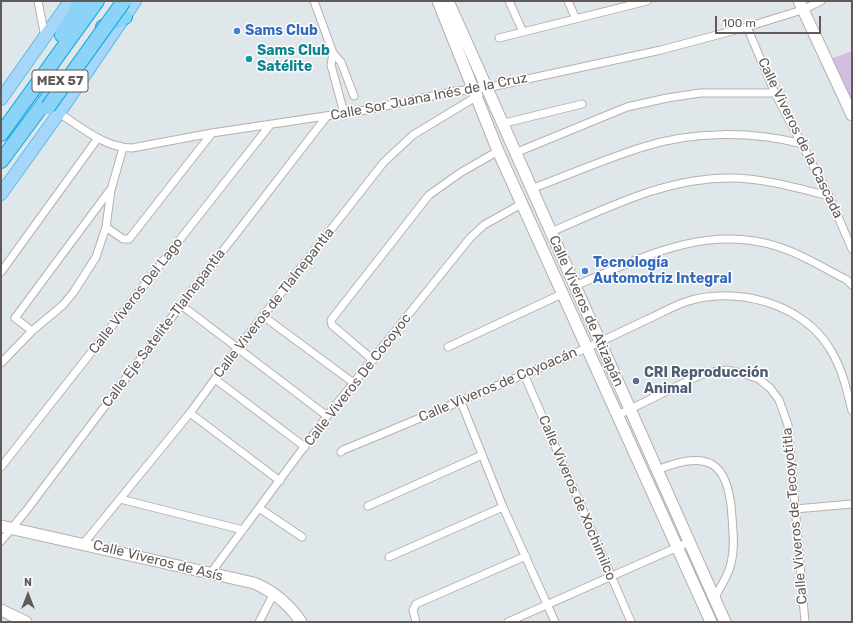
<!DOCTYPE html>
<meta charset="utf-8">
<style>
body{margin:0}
#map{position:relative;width:853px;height:623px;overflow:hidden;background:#e0e7eb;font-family:Rubik,sans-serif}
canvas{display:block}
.frame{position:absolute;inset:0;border:2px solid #615a59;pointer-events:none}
.north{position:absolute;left:8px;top:575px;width:40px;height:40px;-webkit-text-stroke:3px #fff;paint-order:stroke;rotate:0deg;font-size:11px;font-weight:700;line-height:16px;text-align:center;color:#615a59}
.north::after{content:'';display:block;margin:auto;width:14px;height:18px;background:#615a59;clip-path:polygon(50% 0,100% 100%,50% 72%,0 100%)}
.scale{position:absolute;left:715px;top:16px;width:106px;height:18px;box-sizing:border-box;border:2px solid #615a59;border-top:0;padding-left:5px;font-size:12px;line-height:14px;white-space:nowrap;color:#615a59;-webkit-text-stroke:3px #fff;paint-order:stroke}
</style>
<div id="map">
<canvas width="853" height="623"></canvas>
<div class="frame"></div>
<div class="north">N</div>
<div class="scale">100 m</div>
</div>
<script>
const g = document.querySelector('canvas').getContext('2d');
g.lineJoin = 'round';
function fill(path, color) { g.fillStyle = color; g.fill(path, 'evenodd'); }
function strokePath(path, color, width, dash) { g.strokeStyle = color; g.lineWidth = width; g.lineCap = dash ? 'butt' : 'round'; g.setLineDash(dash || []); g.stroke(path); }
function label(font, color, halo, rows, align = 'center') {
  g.font = font + ' Rubik,sans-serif'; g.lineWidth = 3; g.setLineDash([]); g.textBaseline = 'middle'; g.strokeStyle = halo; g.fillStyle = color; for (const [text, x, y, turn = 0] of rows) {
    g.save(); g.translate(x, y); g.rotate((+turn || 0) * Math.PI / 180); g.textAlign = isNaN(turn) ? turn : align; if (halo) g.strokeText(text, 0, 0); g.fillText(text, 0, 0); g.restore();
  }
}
fill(new Path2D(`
 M852,51V106L831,59Z`), '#d3bde2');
const street = new Path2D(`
 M38,1L45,37
 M314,1L333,53L341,62L354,96
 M509,1L523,32
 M568,1L576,19
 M747,27L775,93L829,196L852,249
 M499,38L647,1
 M333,53L331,65L344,113
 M59,113C81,127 105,148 132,148L212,133L366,110L456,91L486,88L661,50L747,27L802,10L821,1
 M501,124L582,104
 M515,153L627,107L667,98L700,93H775
 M531,189C568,175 605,159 643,147C693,131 752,131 803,144
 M106,227L123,239H129L212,133
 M551,232C610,207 665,178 730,178C763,178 798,188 829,196
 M1,272L98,138
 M575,286C640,258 707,223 779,247C802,254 825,269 847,280L852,285
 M181,305L327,416
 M263,316L355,384
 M32,331L15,318L110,190
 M448,347L564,293
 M373,360L332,325L331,320L429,195L460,173L498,151
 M1,363L32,331L63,305L73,293L96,257L106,227L111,190L123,148
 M524,374L631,622
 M215,379L305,447
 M461,402L503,507L555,622
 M190,413L280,481
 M618,415L702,374L726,370L742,373L759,379L770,388L779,400L788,425L805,622
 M341,452L343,450C417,420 490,388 564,358C592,346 619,333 646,320C659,314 672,307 685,302C734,285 803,303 830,349C842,368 847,390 852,411
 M1,467L270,125
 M657,470C708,449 729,461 732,517C733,532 735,548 731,563C729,575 720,587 714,599
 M120,499L243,530
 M368,506L482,455
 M259,508L302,537
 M795,509L852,504
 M1,541L26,511L181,305L327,116
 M84,543L190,413L237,349L384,162L413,135L479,95
 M389,557L503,507
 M210,574L327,416L470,238L484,225L523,203
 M259,622L274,593
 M416,622L413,610L416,604L526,556
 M508,622L689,542`);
const secondary = new Path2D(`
 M438,1L498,151L711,622
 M448,1L725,622
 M799,1L852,115
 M1,526L254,583C275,592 289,604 301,622
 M1,610L26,622`);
const primary = new Path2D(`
 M1,99L70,1
 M1,194L59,113L135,1`);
const highway = new Path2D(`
 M103,27L125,17
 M62,35L82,1
 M1,134L97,1
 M1,161L52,92`);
strokePath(street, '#b6b0ae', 9);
strokePath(secondary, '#b5afad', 13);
strokePath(primary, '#5cbfe9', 14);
strokePath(highway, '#0ca8e0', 16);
strokePath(street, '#fff', 7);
strokePath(secondary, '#fff', 11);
strokePath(primary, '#a6d7fa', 12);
strokePath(highway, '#8cd4f7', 14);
const highwayBridge = new Path2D(`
 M48,107L124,1`);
strokePath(highwayBridge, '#0ca8e0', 16, []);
strokePath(highwayBridge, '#8cd4f7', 14);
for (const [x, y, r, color] of [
 [237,31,4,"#3f7fe0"],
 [249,59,4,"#0f9aa8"],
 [585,271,4,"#3f7fe0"],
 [636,381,4,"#5c6f8a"]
]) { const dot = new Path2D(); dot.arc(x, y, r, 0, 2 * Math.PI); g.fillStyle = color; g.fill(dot); strokePath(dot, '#fff', 1.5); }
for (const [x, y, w] of [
 [60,81,56]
]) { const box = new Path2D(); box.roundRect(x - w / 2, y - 11, w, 22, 3); g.fillStyle = '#fff'; g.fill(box); strokePath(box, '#615a59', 1); }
label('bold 13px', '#615a59', null, [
 ["MEX 57",60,81]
]);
label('bold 14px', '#366cbe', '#fff', [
 ["Sams Club",245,31],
 ["Tecnología",593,263],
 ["Automotriz Integral",593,279]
], 'left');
label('bold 14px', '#0d838f', '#fff', [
 ["Sams Club",257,51],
 ["Satélite",257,67]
], 'left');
label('14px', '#615a59', '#fff', [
 ["Calle Sor Juana Inés de la Cruz",429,97,-11],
 ["Calle Viveros de la Cascada",800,138,64],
 ["Calle Viveros Del Lago",136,296,-52],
 ["Calle Viveros de Tlalnepantla",274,303,-52],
 ["Calle Viveros de Atizapán",586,311,66],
 ["Calle Eje Satelite-Tlalnepantla",164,328,-53],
 ["Calle Viveros De Cocoyoc",358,380,-52],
 ["Calle Viveros de Coyoacán",498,385,-23],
 ["Calle Viveros de Xochimilco",577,498,67],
 ["Calle Viveros de Tecoyotitla",795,516,-95],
 ["Calle Viveros de Asís",158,561,14]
]);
label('bold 14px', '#4e5e75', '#fff', [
 ["CRI Reproducción",644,373],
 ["Animal",644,389]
], 'left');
</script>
